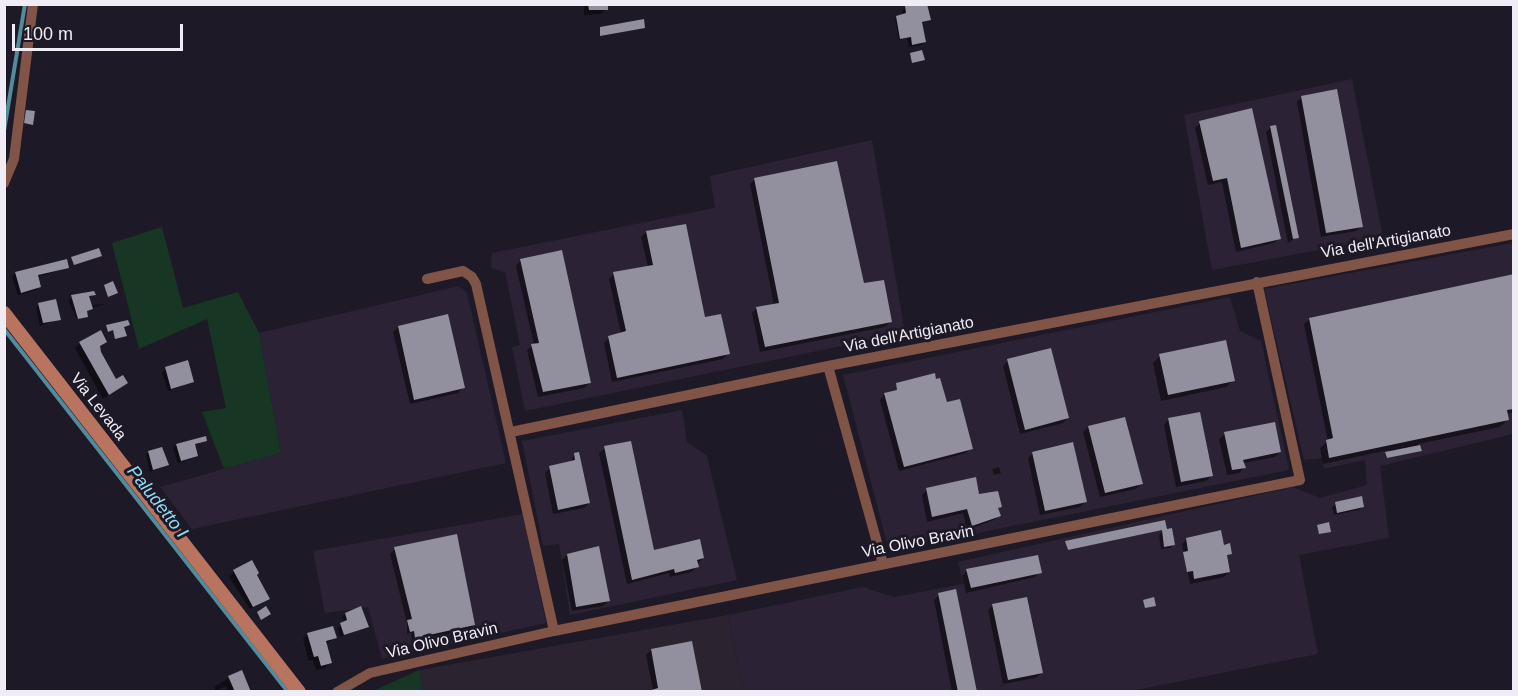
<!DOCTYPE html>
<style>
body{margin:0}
#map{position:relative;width:1518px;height:696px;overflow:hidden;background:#1e1926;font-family:Arial,sans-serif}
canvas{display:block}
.frame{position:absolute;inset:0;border:6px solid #efecf5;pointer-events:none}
.scale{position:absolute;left:12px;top:24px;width:171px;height:27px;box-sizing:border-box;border:3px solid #efecf5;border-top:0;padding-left:8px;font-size:18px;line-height:21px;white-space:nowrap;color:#efecf5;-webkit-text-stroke:4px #1e1926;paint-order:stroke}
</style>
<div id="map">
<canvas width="1518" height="696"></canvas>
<div class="frame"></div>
<div class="scale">100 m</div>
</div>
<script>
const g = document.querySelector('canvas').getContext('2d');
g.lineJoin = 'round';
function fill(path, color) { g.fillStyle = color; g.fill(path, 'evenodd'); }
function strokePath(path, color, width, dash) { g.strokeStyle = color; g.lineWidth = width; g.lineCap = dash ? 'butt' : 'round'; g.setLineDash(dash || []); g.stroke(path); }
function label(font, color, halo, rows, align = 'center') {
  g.font = font + ' Arial,sans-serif'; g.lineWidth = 6; g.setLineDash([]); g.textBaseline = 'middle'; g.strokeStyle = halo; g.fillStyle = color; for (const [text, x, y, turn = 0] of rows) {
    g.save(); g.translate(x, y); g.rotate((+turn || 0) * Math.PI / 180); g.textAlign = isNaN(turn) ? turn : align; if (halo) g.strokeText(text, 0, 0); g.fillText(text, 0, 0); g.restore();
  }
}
fill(new Path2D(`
 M728,615L743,691H423L419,670Z`), '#2c2331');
fill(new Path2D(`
 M1352,79L1383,238L1212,270L1184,115Z
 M872,140L905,333L525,411L512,347L520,345L505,272L491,268L492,253L715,208L710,176Z
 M1513,243V434L1380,466L1389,538L1299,555L1318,654L1131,691H743L728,615L863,587L894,597L963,584L958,562L1293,487L1320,498L1367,485L1365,460L1324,469L1322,458L1304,460L1264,289Z
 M459,286L467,293L506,463L192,529L160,487L281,453L259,333Z
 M1230,297L1240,331L1261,341L1289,470L889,551L843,375Z
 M682,410L687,442L707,456L737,580L570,615L559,544L543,546L522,441Z
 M523,514L546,623L382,659L368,607L325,613L313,551Z`), '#2b2335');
fill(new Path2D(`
 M162,227L183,308L238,292L259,333L281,453L224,469L202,412L226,408L207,319L139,349L112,243Z
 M419,670L423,691H373Z`), '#173624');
fill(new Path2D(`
 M584,4H606V9L601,14L584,15Z
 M905,8L929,20L921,24L924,41L921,45L909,47L907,38L899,40L895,18L903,16L902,11Z
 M1302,97L1362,226L1356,231L1321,237L1297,102Z
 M1200,123L1279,238L1274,243L1236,252L1222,182L1208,185L1195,128Z
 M1271,127L1297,237L1288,243L1266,132Z
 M755,179L890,322L885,327L760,352L752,313L757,308L774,305L750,184Z
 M646,232L728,354L723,359L612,382L604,343L609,338L621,334L609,279L614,274L648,267L641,237Z
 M521,260L590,383L584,388L538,397L527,350L534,345L516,266Z
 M67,268L37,277L39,287L36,290L18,295L12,277L15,273Z
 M1514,275V412L1506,414L1507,420L1500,427L1418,444L1419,452L1386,458L1385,455L1389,450L1323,464L1320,448L1328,441L1304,324L1310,319Z
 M83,294H94L87,297L91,308L94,305L107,304L94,307L90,310L86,311L85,317L77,319L68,300Z
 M39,305L59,319L40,326L36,308Z
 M398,327L463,387L458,393L410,404L393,332Z
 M80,343L97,347L117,389L103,399L75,348Z
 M1160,356L1233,380L1226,387L1161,401L1153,363Z
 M1008,361L1068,418L1063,423L1020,434L1003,366Z
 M166,369L193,382L168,391L162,372Z
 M897,384L946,404L971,448L966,453L899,471L880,400L885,394L897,391Z
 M1169,419L1211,476L1206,481L1176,487L1164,425Z
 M1088,427L1141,484L1136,489L1100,497L1083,432Z
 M1225,434L1280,452L1275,457L1243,463L1244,468L1239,473L1227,475L1219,439Z
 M204,441L193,445L197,455L193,458L178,463L173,448L176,445Z
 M605,448L653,552L703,558L692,572L670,577L669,573L627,584L599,453Z
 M149,452L167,465L150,472L146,455Z
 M1033,453L1085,502L1080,507L1040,515L1028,458Z
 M574,455L589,503L584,508L553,514L545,473L550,468L570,463Z
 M999,467L1001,473L994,475L992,469Z
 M927,490L978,496L999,515L994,520L967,530L963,513L927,522L922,495Z
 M1336,504L1362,507L1359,510L1334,515L1332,507Z
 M1164,522L1174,545L1170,548L1161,549L1159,535L1165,529L1067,550L1066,542Z
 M1187,539L1223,546L1230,553L1225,556L1229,572L1224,577L1190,584L1182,544Z
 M395,549L474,625L469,630L412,640L411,633L407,634V623L390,554Z
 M567,555L608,601L603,606L572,611L562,560Z
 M234,571L262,588L268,599L250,609L229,577Z
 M967,571L1040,572L1035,577L966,593L962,576Z
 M939,595L976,692H952L934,600Z
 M993,605L1041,673L1036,678L1003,684L988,610Z
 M345,614L367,627L340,637L338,628L344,623L342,617Z
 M308,634L335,638L326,644L330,662L325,668L316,670L313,660L309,661L303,639Z
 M651,650L700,692L653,690L646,655Z
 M229,678L249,692H228L225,686L216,692L214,687Z`), '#0007');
strokePath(new Path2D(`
 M4,131L25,4
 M4,329L288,692`), '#528b9b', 4);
fill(new Path2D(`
 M588,4H608V10H589Z
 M927,4L931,20L922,22L926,42L912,45L911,37L900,39L896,16L906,13L905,6Z
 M644,19L645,28L600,36V27Z
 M922,50L925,60L912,63L910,53Z
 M1337,89L1363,227L1326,233L1301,96Z
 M1252,108L1281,239L1241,248L1227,178L1213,181L1199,121Z
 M26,110L35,111L33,125L24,123Z
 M1276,125L1299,238L1293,239L1270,126Z
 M837,161L864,283L884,280L892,322L765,347L756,307L779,303L754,178Z
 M686,224L705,317L721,314L730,354L617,378L608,336L626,331L613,272L653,265L646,231Z
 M99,248L102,256L74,265L71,257Z
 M562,250L591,383L543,392L531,344L539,343L520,259Z
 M67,259L69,268L38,275L41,287L21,293L15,272Z
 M1514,274V409L1507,410L1509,420L1329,458L1326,440L1333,438L1309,318Z
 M113,281L118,293L108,297L104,285Z
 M94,291L96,295L89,296L93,309L87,311L88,317L78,319L71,295Z
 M56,299L61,320L43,323L38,303Z
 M448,314L465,388L414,400L398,326Z
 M128,320L130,325L124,327L127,336L115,339L113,330L108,332L106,325Z
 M101,330L107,342L100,346L101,352L116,379L123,375L128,383L109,395L79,342Z
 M1226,340L1235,381L1168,395L1159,354Z
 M1051,348L1069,418L1025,430L1007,359Z
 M188,360L194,382L171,389L165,367Z
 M935,373L936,379L940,378L947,402L960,399L973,449L904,467L884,393L897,390L896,383Z
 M1200,412L1213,476L1181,482L1168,418Z
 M1125,417L1143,484L1105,493L1088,426Z
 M1275,422L1281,452L1243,460L1246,468L1232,470L1224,432Z
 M206,436L207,441L195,444L198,456L181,461L176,444Z
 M631,441L654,550L700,539L704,558L697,560L699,567L675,573L674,569L632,580L604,446Z
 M1073,442L1087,502L1045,511L1032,452Z
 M1420,445L1422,451L1387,458L1385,452Z
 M162,447L169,465L153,470L148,451Z
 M579,452L590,503L558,510L549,466L575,460L574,453Z
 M976,477L979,494L998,491L1002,507L998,508L1001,516L972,526L967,509L932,517L926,488Z
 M1362,496L1364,507L1337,513L1335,502Z
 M1165,520L1167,529L1172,528L1175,545L1164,547L1162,530L1068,550L1065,541Z
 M1329,522L1331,532L1319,534L1317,525Z
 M1221,530L1224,545L1230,543L1232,554L1227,555L1230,572L1194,579L1193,571L1187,572L1183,552L1188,551L1186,538Z
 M457,534L475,625L415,638L414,631L410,632L407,620L412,619L394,547Z
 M599,546L610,601L576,607L567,554Z
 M1038,555L1042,573L971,588L966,569Z
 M252,560L259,573L257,575L270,599L253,607L233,570Z
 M956,589L977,692H958L938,593Z
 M1027,597L1043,673L1008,680L992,604Z
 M1154,597L1156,606L1145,608L1143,600Z
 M266,606L271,614L261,620L257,612Z
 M361,606L369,627L344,635L340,623L347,620L345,613Z
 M333,626L337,638L326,641L332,663L321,666L318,656L314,657L307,633Z
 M692,641L702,692H645L658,688L651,649Z
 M242,670L251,692H235L228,676Z`), '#928f9f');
strokePath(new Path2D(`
 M4,183L14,159L33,4
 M427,279L463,271L472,277L476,284L554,631
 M828,366L883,564
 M511,432L828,366L1514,234
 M337,692L370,673L554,631L1300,480L1257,282`), '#805447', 10);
strokePath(new Path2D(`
 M4,313L299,692`), '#b9745f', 14);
label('16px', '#efecf5', '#1e1926', [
 ["Via dell'Artigianato",1386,242,-10],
 ["Via dell'Artigianato",909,335,-11],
 ["Via Levada",98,407,52],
 ["Via Olivo Bravin",918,542,-11],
 ["Via Olivo Bravin",442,641,-13]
]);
label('italic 18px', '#8ddef6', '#1e1926', [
 ["Paludetto I",157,502,52]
]);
</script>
